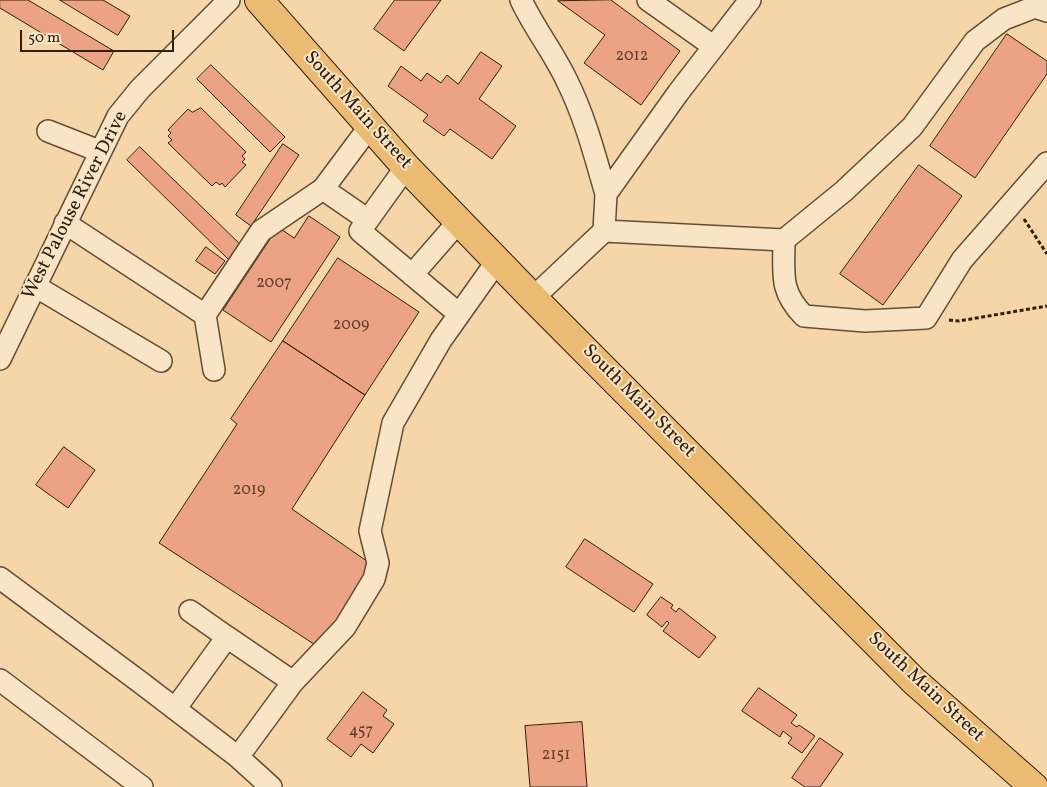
<!DOCTYPE html>
<style>
body{margin:0}
#map{position:relative;width:1047px;height:787px;overflow:hidden;background:#f6d6a8;font-family:Vollkorn,serif}
canvas{display:block}
.scale{position:absolute;left:20px;top:30px;width:154px;height:22px;box-sizing:border-box;border:2px solid #2f200d;border-top:0;padding-left:6px;font-size:15px;line-height:18px;white-space:nowrap;color:#2f200d;-webkit-text-stroke:4px #f9e4c6;paint-order:stroke}
</style>
<div id="map">
<canvas width="1047" height="787"></canvas>
<div class="scale">50 m</div>
</div>
<script>
const g = document.querySelector('canvas').getContext('2d');
g.lineJoin = 'round';
function fill(path, color) { g.fillStyle = color; g.fill(path, 'evenodd'); }
function strokePath(path, color, width, dash) { g.strokeStyle = color; g.lineWidth = width; g.lineCap = dash ? 'butt' : 'round'; g.setLineDash(dash || []); g.stroke(path); }
function label(font, color, halo, rows, align = 'center') {
  g.font = font + ' Vollkorn,serif'; g.lineWidth = 4; g.setLineDash([]); g.textBaseline = 'middle'; g.strokeStyle = halo; g.fillStyle = color; for (const [text, x, y, turn = 0] of rows) {
    g.save(); g.translate(x, y); g.rotate((+turn || 0) * Math.PI / 180); g.textAlign = isNaN(turn) ? turn : align; if (halo) g.strokeText(text, 0, 0); g.fillText(text, 0, 0); g.restore();
  }
}
const building = new Path2D(`
 M0,0H28L114,51L103,70L0,8Z
 M60,0H103L130,16L118,35Z
 M395,0H441L404,51L374,29Z
 M611,0L680,51L641,105L584,63L605,35L558,1Z
 M1007,34L1047,61V74L975,178L930,146Z
 M481,52L502,66L479,99L516,126L492,159L450,129L444,136L423,121L428,115L388,86L401,66L421,81L427,73L441,83L447,75L458,84Z
 M211,65L285,137L270,152L197,79Z
 M201,108L246,152L242,156L245,159L242,162L246,165L225,187L222,183L220,185L216,182L212,186L168,143L172,140L168,136L171,133L168,130L188,109L192,112Z
 M283,144L299,155L251,226L236,215Z
 M140,147L242,246L229,260L127,160Z
 M919,165L962,196L883,305L840,274Z
 M309,216L340,237L271,342L223,310L278,227L294,238Z
 M206,247L225,261L215,274L196,261Z
 M338,258L419,312L365,395L283,341Z
 M283,341L365,395L292,509L371,564L320,648L159,543L237,424L231,419Z
 M64,447L95,470L68,508L36,485Z
 M585,539L653,584L634,612L566,567Z
 M661,597L673,605L671,608L676,612L679,608L716,637L699,658L663,631L669,623L667,621L662,627L647,615Z
 M759,688L797,715L791,723L797,727L799,725L815,736L802,753L788,743L792,738L783,731L780,737L742,711Z
 M363,692L387,710L383,716L394,724L373,753L361,744L351,757L327,739Z
 M582,722L587,787H530L525,726Z
 M820,738L843,754L820,787H805L792,778Z`);
fill(building, '#eba285');
strokePath(building, '#2f200d', 1);
const minor = new Path2D(`
 M521,0C534,28 554,53 567,81C585,117 595,156 606,194
 M648,0L713,46
 M48,131L99,151
 M406,167L360,231L459,314
 M368,220L323,189L370,126
 M65,223L205,315L261,231L323,189
 M604,231L784,240L844,191L912,127L975,41L1004,19L1035,7L1047,11
 M784,240C784,273 779,291 804,316L865,321L926,318L962,260L1047,163
 M412,275L459,221
 M35,286L161,361
 M533,298L604,231L606,194L678,93L750,0
 M205,315L214,370
 M0,359L118,116L140,89L229,0
 M0,578L140,682L238,757L271,787
 M190,611L227,637
 M0,680L142,787
 M175,709L227,637L293,682L345,627L374,579L378,563L370,531L393,423L441,340L497,261
 M238,757L293,682`);
const highway = new Path2D(`
 M259,0L406,167L533,298L914,681L1034,787`);
strokePath(minor, '#614e34', 24);
strokePath(highway, '#2f200d', 30);
strokePath(new Path2D(`
 M1024,219L1047,254
 M949,320L959,321L1047,306`), '#2f200d', 3, [4, 2.5]);
strokePath(minor, '#f9e4c6', 21);
strokePath(highway, '#ebbb74', 28);
label('16px', '#5e402b', null, [
 ["2012",632,57],
 ["2007",274,284],
 ["2009",351,326],
 ["2019",249,491],
 ["457",361,732],
 ["2151",556,756]
]);
label('19px', '#2f200d', '#f9e4c6', [
 ["South Main Street",357,111,48],
 ["West Palouse River Drive",76,206,-63],
 ["South Main Street",638,402,45],
 ["South Main Street",925,688,43]
]);
</script>
